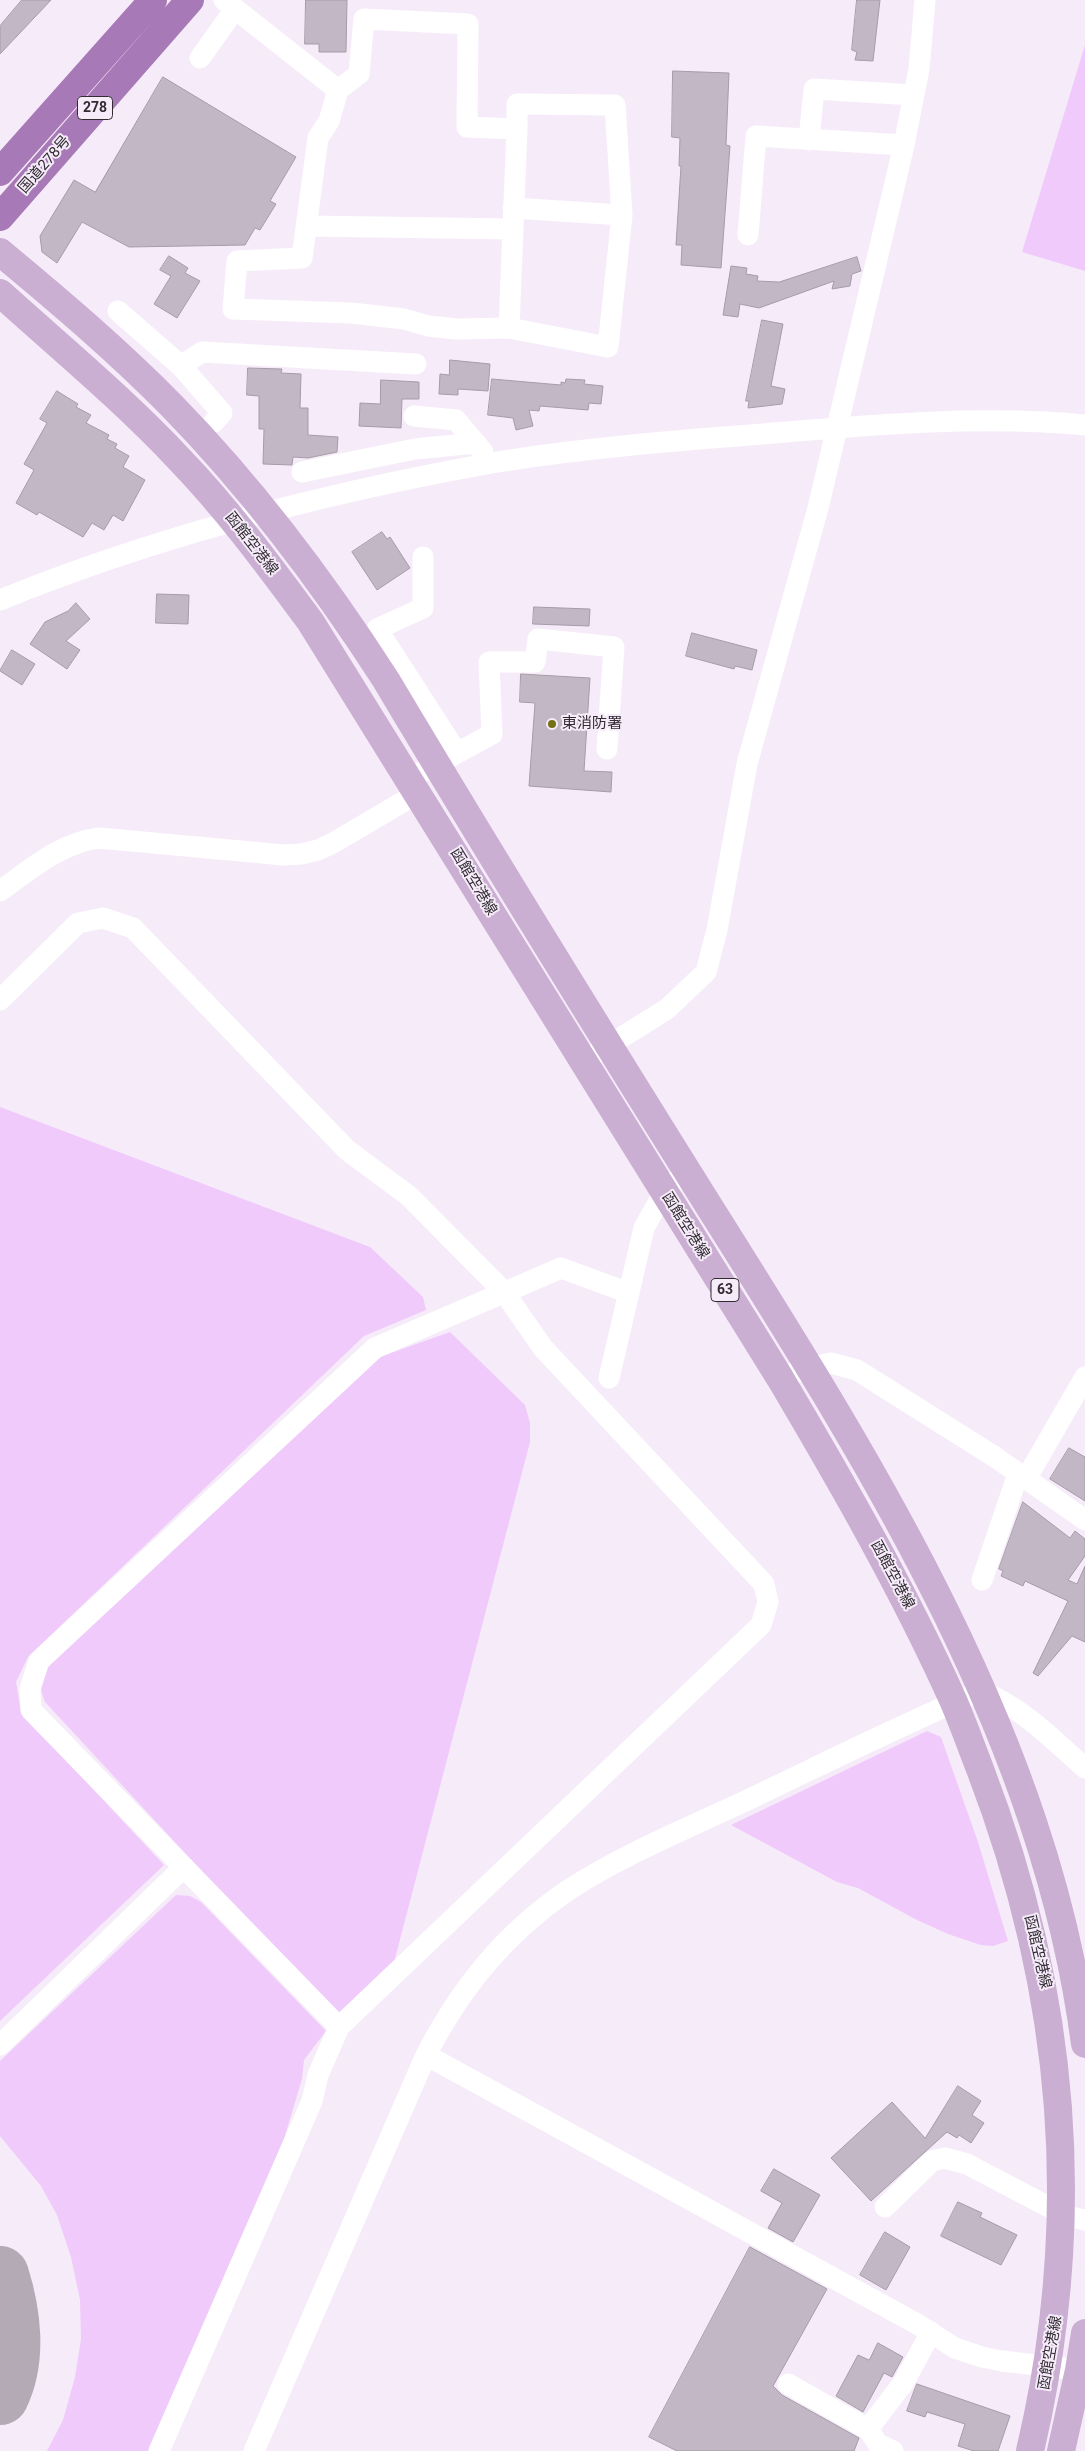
<!DOCTYPE html>
<meta charset="utf-8">
<style>
body{margin:0}
canvas{display:block;background:#f6ebf9}
</style>
<canvas width="1085" height="2451"></canvas>
<script>
const g = document.querySelector('canvas').getContext('2d');
g.lineJoin = 'round';
function fill(path, color) { g.fillStyle = color; g.fill(path, 'evenodd'); }
function strokePath(path, color, width, dash) { g.strokeStyle = color; g.lineWidth = width; g.lineCap = dash ? 'butt' : 'round'; g.setLineDash(dash || []); g.stroke(path); }
function label(font, color, halo, rows, align = 'center') {
  g.font = font + ' Roboto,"Noto Sans JP",sans-serif'; g.lineWidth = 4; g.setLineDash([]); g.textBaseline = 'middle'; g.strokeStyle = halo; g.fillStyle = color; for (const [text, x, y, turn = 0] of rows) {
    g.save(); g.translate(x, y); g.rotate((+turn || 0) * Math.PI / 180); g.textAlign = isNaN(turn) ? turn : align; if (halo) g.strokeText(text, 0, 0); g.fillText(text, 0, 0); g.restore();
  }
}
fill(new Path2D(`
 M1085,45V271L1022,252Z
 M0,1107L370,1247L423,1297L426,1310L364,1336L28,1657L16,1682L21,1712L164,1865L0,2021Z
 M450,1332L525,1405L530,1423V1442L392,1970L338,2018L45,1702C38,1683 39,1677 52,1662L374,1359Z
 M927,1731L941,1737L978,1842L1008,1941L993,1946L981,1945L948,1934L917,1920L858,1888L837,1882L731,1825Z
 M176,1895L190,1896L201,1902L326,2031L304,2060L302,2079L284,2139L149,2451H47L63,2420L75,2377L81,2339L80,2300L71,2257L57,2215L41,2186L0,2136V2061Z`), '#f0cafb');
strokePath(new Path2D(`
 M0,2275C12,2313 18,2359 0,2396`), '#b3aab6', 58);
const building = new Path2D(`
 M22,0H51L0,54V26Z
 M306,0H347L346,52H319V44H305Z
 M857,0H880L873,61L855,60L857,52L852,50Z
 M673,71L729,73L726,145L730,146L721,268L681,265L682,245H676L681,166H679L680,138L672,137Z
 M163,77L296,157L270,201L276,204L260,230L255,228L245,245L129,247L82,222L57,263L42,252L40,236L74,180L95,192Z
 M169,256L188,268L185,273L200,281L177,318L154,304L171,276L160,270Z
 M857,257L861,271L852,274L850,286L832,289L834,281L759,308L740,304L738,317L723,315L731,266L747,268L746,274L758,276L757,281L779,282Z
 M762,320L783,324L771,386L785,389L782,404L748,408L749,401H746Z
 M450,360L490,364L488,391L458,389V395L439,394L440,374L449,375Z
 M248,368L282,369L281,373L301,374L300,408H308V435L338,437L337,452L308,458L293,457L292,465L263,464L264,429H259V396L247,395Z
 M492,379L561,385V382L565,383L566,379L585,380L584,384L603,386L601,404L589,403L588,410L540,406L539,411L529,410L533,426L516,430L513,418L488,415Z
 M381,380L419,382V399H402L401,428L359,426L360,403L380,404Z
 M57,391L78,404L76,407L91,415L86,423L109,435L107,439L117,444L115,448L129,456L123,467L145,480L123,521L113,515L104,530L92,523L83,537L39,512L37,515L16,503L34,470L24,464L47,423L40,419Z
 M382,532L387,539L390,537L410,568L377,590L352,552Z
 M157,594L189,595L188,624L156,623Z
 M76,603L90,619L66,641L80,650L67,669L30,644L45,622L68,611Z
 M534,607L590,609L589,626L533,624Z
 M692,633L757,650L752,670L735,666L734,669L686,656Z
 M12,650L35,664L22,685L0,671Z
 M521,674L590,678L584,771L612,772L611,792L529,786L535,703L520,702Z
 M1069,1448L1085,1457V1501L1050,1479Z
 M1023,1502L1070,1538L1075,1531L1085,1539V1556L1068,1580L1077,1584L1085,1566V1642L1072,1636L1038,1676L1033,1673L1068,1601L1025,1581L1023,1586L1001,1576L1003,1571L999,1569Z
 M958,2086L981,2101L972,2115L984,2123L971,2143L959,2135L957,2138L947,2132L871,2201L831,2158L892,2102L925,2138Z
 M774,2169L820,2195L793,2242L768,2228L782,2203L761,2191Z
 M958,2202L982,2213L980,2217L1017,2235L1001,2265L941,2236Z
 M885,2232L910,2247L886,2290L860,2275Z
 M750,2247L827,2289L773,2386L782,2395L859,2438L854,2451H677L649,2437Z
 M878,2343L903,2357L892,2377L884,2373L863,2412L836,2396L858,2355L869,2360Z
 M917,2384L1010,2416L998,2451H974L958,2446L965,2424L927,2412L925,2417L907,2411Z`);
fill(building, '#c2b8c5');
strokePath(building, '#a69ca9', 1);
strokePath(new Path2D(`
 M224,0L338,90
 M364,19L468,24L467,127L517,129L509,328L456,329L428,326L404,319L351,313L233,309L237,261L302,258L318,138L329,121L338,90L359,74Z
 M200,58L235,9
 M809,140L814,89L914,95
 M513,208L622,215
 M307,226L513,229
 M748,235L756,136L904,145
 M118,311L181,366L222,413L214,422
 M509,328L608,347L622,215L615,105L517,104V129
 M181,366L202,352L416,364
 M414,416L456,420L483,452
 M302,472L415,449L476,443
 M423,557V608L377,629L457,753
 M0,600C157,536 325,493 492,463C582,448 672,441 763,434C869,425 978,415 1085,425
 M409,779L492,734L489,662H535L538,639L614,647L607,749
 M0,891C31,869 60,843 99,838L284,855L301,854L318,850L333,843L418,793
 M0,1000L78,923L103,918L133,928L347,1150L409,1196L504,1292L543,1348L764,1584L768,1602L761,1625L339,2027
 M582,1062L667,1009L706,972L717,930L747,764L818,508L904,145L919,69L925,0
 M609,1378L644,1228L664,1192L687,1171
 M780,1378L808,1368L831,1363L857,1370L995,1457L1085,1520
 M1026,1479L1085,1377
 M982,1580L1018,1474
 M0,2045L184,1867
 M426,2055L919,2325L955,2348L982,2357L1002,2361L1079,2370
 M885,2207L932,2161L945,2158L967,2164L1066,2216L1085,2220
 M788,2384L868,2429L904,2382L931,2332
 M868,2429L878,2444L893,2451
 M159,2451L312,2101L318,2075L339,2027L31,1710L30,1689L39,1661L375,1348L561,1268L629,1293
 M254,2451L426,2055C461,1988 504,1934 567,1891C623,1854 695,1825 756,1796C831,1760 905,1723 981,1691C1023,1708 1052,1739 1085,1768`), '#fff', 21);
strokePath(new Path2D(`
 M0,252C59,301 118,351 172,406C253,489 323,582 386,680C489,853 595,1024 702,1195C866,1456 1044,1731 1085,2044
 M0,293C61,348 125,401 181,461C229,511 269,566 310,621L780,1378C842,1483 903,1589 953,1700C963,1723 971,1746 980,1769C1066,1993 1085,2218 1030,2451
 M1061,2451L1079,2370L1085,2333`), '#caafd3', 28);
strokePath(new Path2D(`
 M0,172L153,0
 M0,217L190,0`), '#a779b6', 28);
for (const [x, y, r, color] of [
 [552,724,5,"#747115"]
]) { const dot = new Path2D(); dot.arc(x, y, r, 0, 2 * Math.PI); g.fillStyle = color; g.fill(dot); strokePath(dot, '#f6ebf9', 2); }
for (const [x, y, w] of [
 [95,108,35],
 [725,1290,28]
]) { const box = new Path2D(); box.roundRect(x - w / 2, y - 11.5, w, 23, 4); g.fillStyle = '#f6ebf9'; g.fill(box); strokePath(box, '#302c32', 1); }
label('bold 14px', '#302c32', null, [
 ["278",95,108],
 ["63",725,1290]
]);
label('15px', '#302c32', '#f6ebf9', [
 ["国道278号",45,165,-49],
 ["函館空港線",251,544,52],
 ["函館空港線",473,882,59],
 ["函館空港線",685,1226,58],
 ["函館空港線",892,1575,62],
 ["函館空港線",1037,1952,77],
 ["函館空港線",1051,2353,-80]
]);
label('15px', '#302c32', '#f6ebf9', [
 ["東消防署",562,724]
], 'left');
</script>
